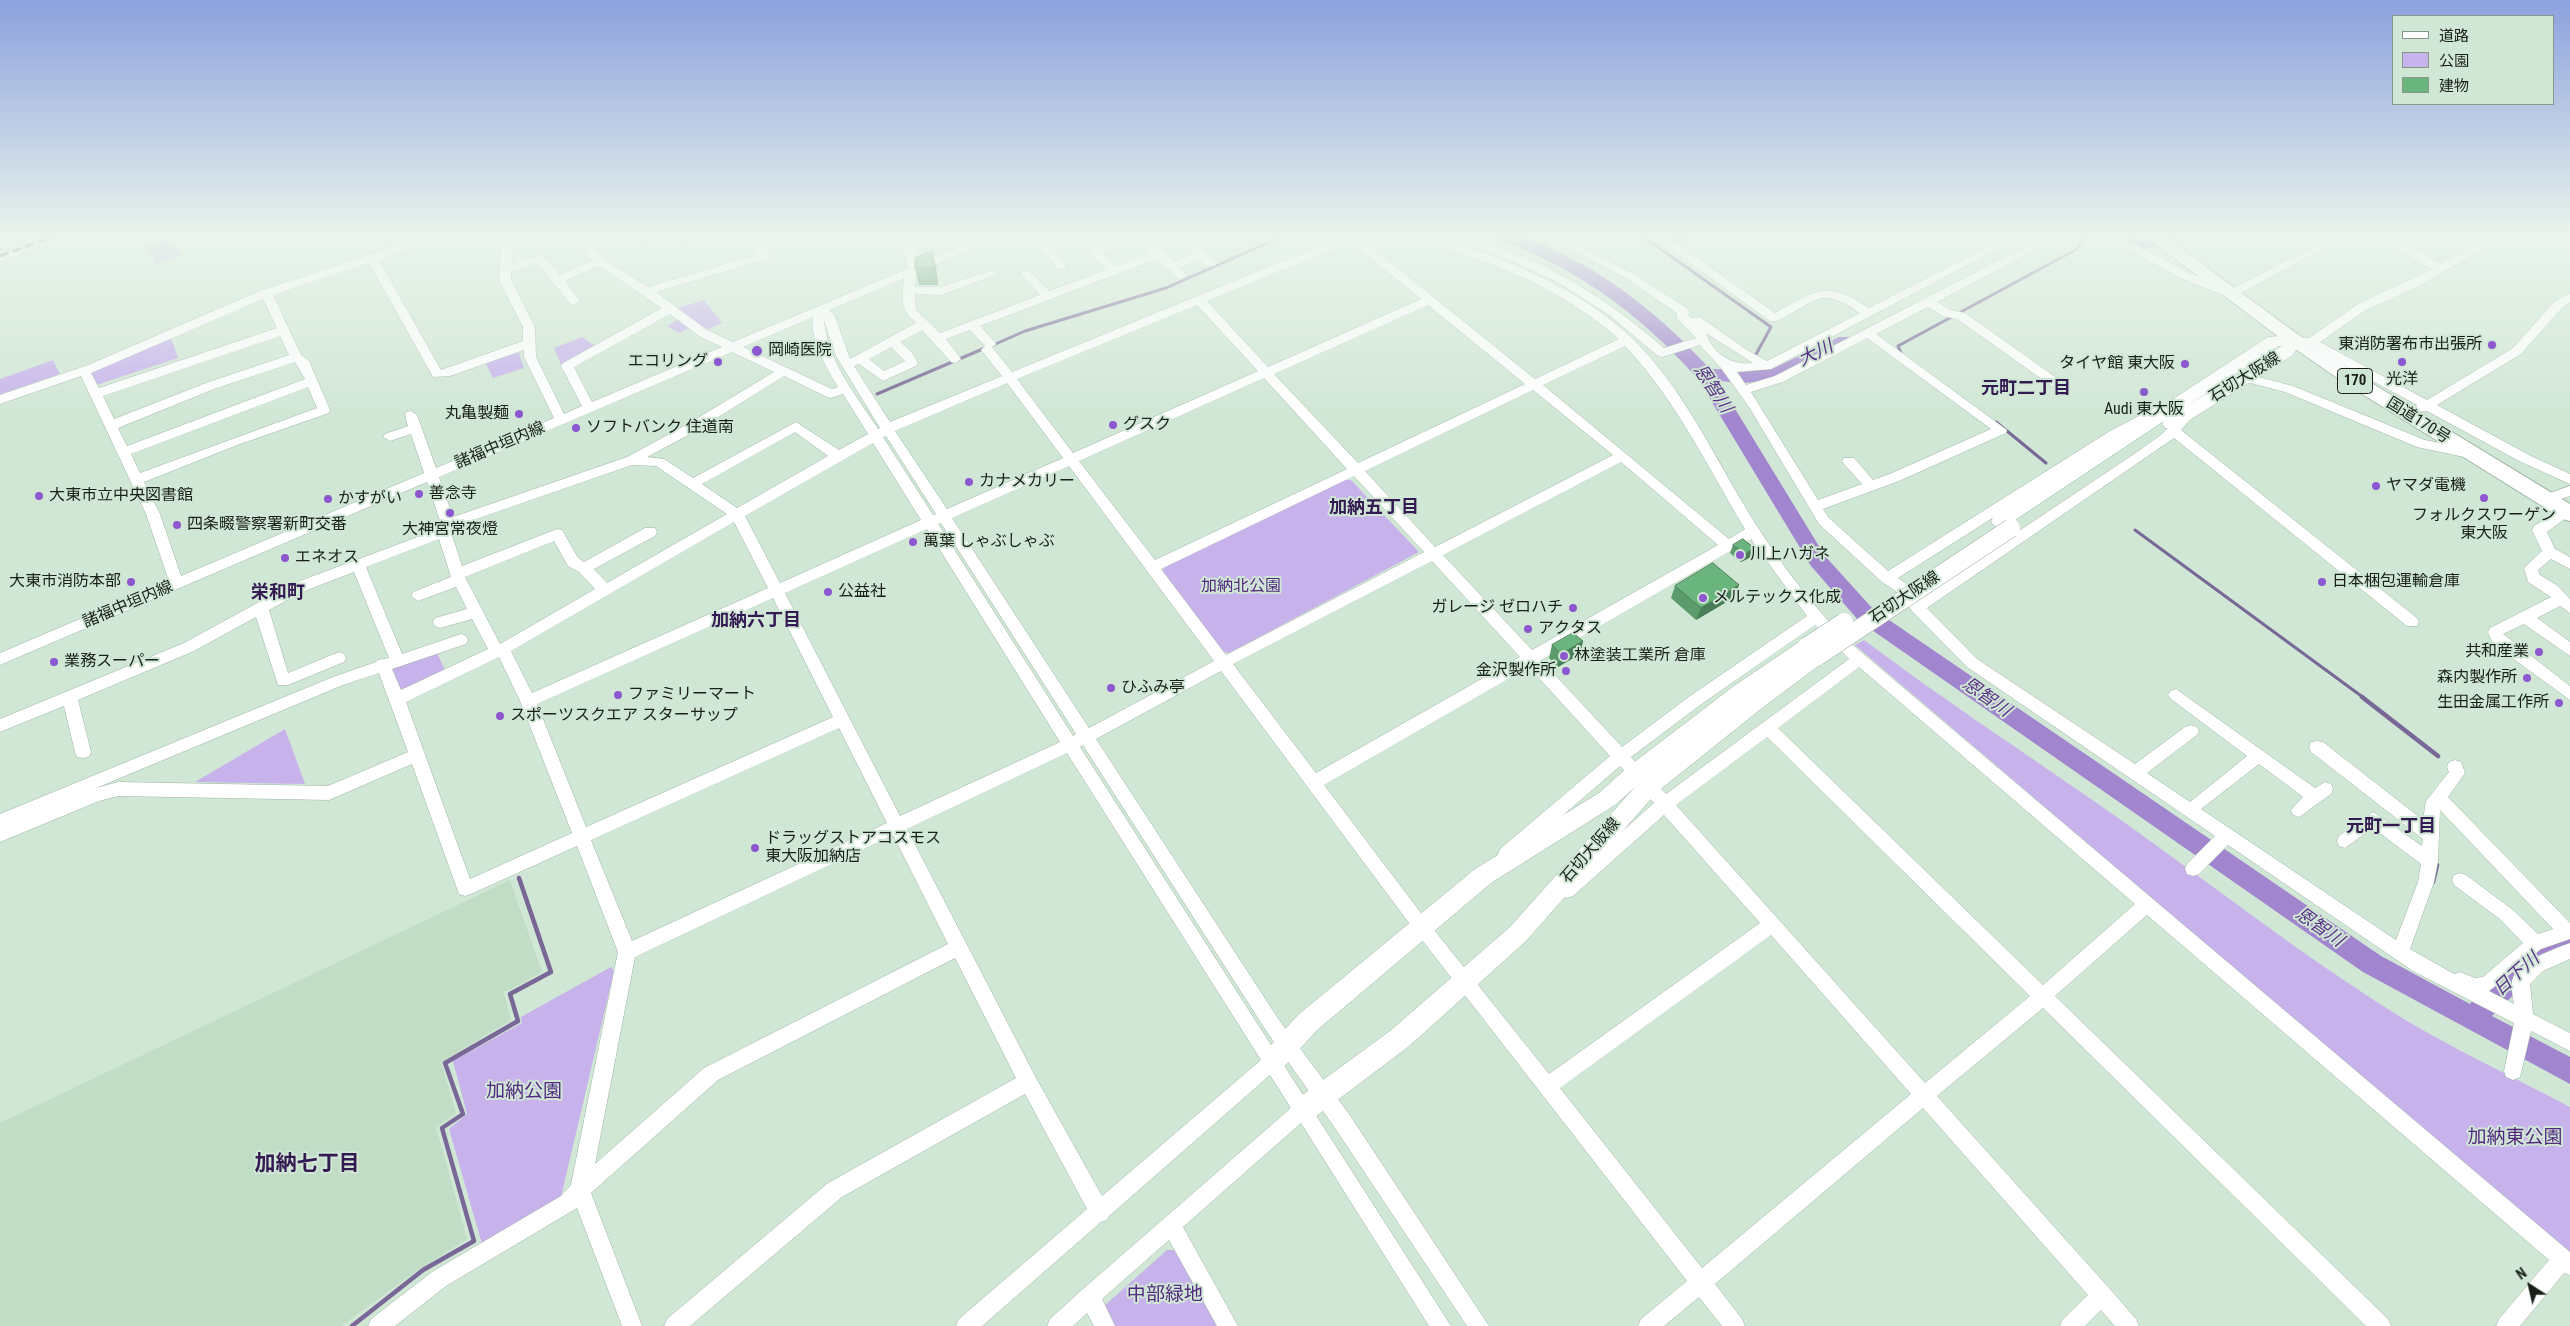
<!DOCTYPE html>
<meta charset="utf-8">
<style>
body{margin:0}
#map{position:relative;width:2570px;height:1326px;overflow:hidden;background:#d1e7d5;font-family:"Roboto Condensed","Noto Sans JP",sans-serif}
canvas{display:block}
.legend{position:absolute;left:2392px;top:15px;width:162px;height:90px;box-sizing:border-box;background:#d1e7d5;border:1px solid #87978a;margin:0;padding:6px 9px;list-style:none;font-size:15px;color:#182019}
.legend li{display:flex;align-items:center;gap:10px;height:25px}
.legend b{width:25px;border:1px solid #87978a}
.north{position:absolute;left:2505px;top:1261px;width:50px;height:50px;-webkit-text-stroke:4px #d1e7d5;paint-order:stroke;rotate:325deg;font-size:14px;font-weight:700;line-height:20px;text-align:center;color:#182019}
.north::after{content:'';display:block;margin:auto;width:18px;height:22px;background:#182019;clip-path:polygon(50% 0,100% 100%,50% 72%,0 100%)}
</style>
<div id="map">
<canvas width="2570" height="1326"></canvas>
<ul class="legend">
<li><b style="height:6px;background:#fff"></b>道路</li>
<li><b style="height:14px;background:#c7b2ec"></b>公園</li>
<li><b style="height:14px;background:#6ab47d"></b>建物</li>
</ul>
<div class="north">N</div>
</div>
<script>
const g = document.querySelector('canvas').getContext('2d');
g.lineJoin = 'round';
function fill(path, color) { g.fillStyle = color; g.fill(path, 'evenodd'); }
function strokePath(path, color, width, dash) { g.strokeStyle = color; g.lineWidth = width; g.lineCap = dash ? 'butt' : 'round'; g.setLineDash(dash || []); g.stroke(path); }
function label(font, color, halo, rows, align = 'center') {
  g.font = font + ' "Roboto Condensed","Noto Sans JP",sans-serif'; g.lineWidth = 4; g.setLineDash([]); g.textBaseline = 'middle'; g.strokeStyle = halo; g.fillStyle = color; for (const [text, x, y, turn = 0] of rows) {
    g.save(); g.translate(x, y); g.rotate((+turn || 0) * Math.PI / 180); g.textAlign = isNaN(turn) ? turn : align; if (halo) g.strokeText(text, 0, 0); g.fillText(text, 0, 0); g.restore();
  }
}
fill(new Path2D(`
 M510,880L542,972L504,993L511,1020L441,1062L456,1113L436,1127L467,1239L418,1270L341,1326H0V1123Z`), '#c1ddc6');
fill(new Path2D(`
 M1658,233H1701L1677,246Z
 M168,236L171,237L181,255L156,264L145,245Z
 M704,300L722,323L704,331L695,325L679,333L667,326L684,316L674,309Z
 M170,335L178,358L96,385L91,372Z
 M582,337L595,346L562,367L554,348Z
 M514,352L519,353L524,368L493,378L485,362Z
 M53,360L60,374L0,394V379Z
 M1344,480H1351L1419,552L1229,653L1221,651L1162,573L1164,567Z
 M1864,640C1941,698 2022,751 2101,806C2196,872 2286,944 2383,1006C2442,1044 2508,1074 2570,1107V1255L1855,645Z
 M435,649L445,670L404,689H397L388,665Z
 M285,729L305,784L195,782Z
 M611,967L614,971L561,1197L482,1244L449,1129L467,1114L453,1061L522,1023L521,1017Z
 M1167,1250H1177L1219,1326H1114L1104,1306Z`), '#c7b2ec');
strokePath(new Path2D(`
 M1638,233L1771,327L1754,358
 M991,346L1025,331L1166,288L1290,233
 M1901,353L1898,346L2077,249L2084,238L2082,233
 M1744,377L1749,368
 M877,394L985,348
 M1996,422L2046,463
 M2135,530L2364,698`), '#796798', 3);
strokePath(new Path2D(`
 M2362,697L2438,756
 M2433,882L2437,865
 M352,1326L423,1270L474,1241L442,1128L463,1114L445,1063L518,1021L510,994L551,972L519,878`), '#796798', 4.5);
fill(new Path2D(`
 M1486,233C1494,233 1502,233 1509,233C1521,235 1534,242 1545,246C1610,274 1663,318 1710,369H1772L1839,337H1851L1854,341L1851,345L1781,379L1744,383L1718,381L1825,556L1873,609L2381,956L2470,1004C2496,969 2530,945 2570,932V954L2539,970L2492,1016L2570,1057V1084L2363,972L1859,621L1811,566L1698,379C1637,311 1575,266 1488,236Z
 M2103,233H2124L2138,240L2155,241L2157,244L2155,247C2138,251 2114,248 2103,233Z
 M2163,233H2184L2169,241L2163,239L2161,236Z`), '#a285cf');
const minor = new Path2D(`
 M59,233H76L0,262V255Z
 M436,233H453L379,260L441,370L523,341V327L499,280L501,250L493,233H504L513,250L512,264L540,255L544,256L560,275L593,260L571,233H582L587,238L602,233H623L626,238L646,233H676L678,237L691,233H710L675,244L671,243L666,236L623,245L619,244L614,237L592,244L604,259L648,287L759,254L745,233H756L772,256L770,258L656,292L707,330L733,342L909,268L903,249L904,233H916L915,249L919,263L989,233H1005L917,273L915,287H940L993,270L999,274L941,295L915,294L916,310L940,333L1040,295L1022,275V271H1030L1049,291L1106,270L1069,233H1081L1096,247L1131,233H1150L1146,236L1174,262L1193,254L1174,233H1186L1216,264L1214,266H1206L1199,260L1180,268L1187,275L1181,279L1177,277L1157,259L980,326L994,341L996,344L992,347L1012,372L1351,233H1367L1360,238L1535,379L1619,339C1581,306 1537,281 1490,264C1475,258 1416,241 1408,233H1425C1499,257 1576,284 1633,339C1681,386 1710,448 1744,505C1772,552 1804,595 1841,635L2570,1252V1275L2564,1273L2520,1326H2496L2499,1319L2549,1260L2147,915L2055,996L2388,1319L2391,1326H2366L2043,1008L1937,1096L2109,1288L2136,1319L2139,1326H2115L2101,1310L2085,1326H2060L2063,1319L2088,1295L1923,1108L1715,1284L1742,1319L1745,1326H1722L1699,1297L1664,1326H1638L1641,1319L1687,1281L1415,931L1221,671L1096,739L1279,1020L1349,1114L1489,1326H1467L1335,1128L1267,1032L1083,745L1080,747L1451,1326H1429L1301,1123L1183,1227L1238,1326H1217L1169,1240L1102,1299L1115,1326H1094L1087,1313L1073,1326H1047L1050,1319L1083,1289L1291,1108L1270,1075L1109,1216L1107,1220L1101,1222L982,1326H956L959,1319L1087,1209L1025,1094L842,1197L690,1326H664L667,1319L828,1183L1016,1078L955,958L718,1080L591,1193L642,1326H622L577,1208L446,1286L395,1326H368L371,1319L432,1272L561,1196L571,1185L618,952L577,846L471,894L465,896L459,894L412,764L329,800L118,796L99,801L0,842V814L333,677L376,662L378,660L389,658L354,572L302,592L269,610L288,673L339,652L344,654L346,658L344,662L288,685H278L256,617L194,651L78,700L91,752L89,757L83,758L77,757L75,752L64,706L0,732V719L184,643L292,584L439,529L441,524L427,482L0,665V653L169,581L146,514L81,376L0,404V395L88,365L262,290ZM1137,240L1151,253L1116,266L1102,253ZM1351,242L1421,299L1268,367L1207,301ZM369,263L433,377L450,376L524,350V357L554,418L436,468L417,415L411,411L406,412L405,415L408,426L385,434L383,437L390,441L411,434L424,473L181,576L160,514L144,482L240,444L329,413L330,410L309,361L301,355L273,295ZM538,263L570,304L574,305L580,301L565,281L599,266L662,308L563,363L561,366L582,406L564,414L536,357L535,327L511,280V272ZM904,278C902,300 899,307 916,323L850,359L835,316L829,310ZM263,299L277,328L99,388L91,373ZM1197,305L1258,371L1073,453L1017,379ZM1428,305L1525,384L1358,463L1274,374ZM670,314L699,336L722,347L592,402L574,367ZM813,317C810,343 826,366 838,387L832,389L743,347ZM824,320L836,356L880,428L878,429C857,396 827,361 824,320ZM922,330L951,362L955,363L961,359L946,339L970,330L985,346L981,350L1002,376L890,422L854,366L859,364L883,381L916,366L918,363L910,350L900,342ZM280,336L289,355L206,383L114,419L103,396ZM1625,346C1676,400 1707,466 1745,529L1729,539L1543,385ZM891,347L905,361L884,371L869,359ZM732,352L774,372L686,425L627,457L453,517L439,477ZM295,362L305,379L127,446L118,428L214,389ZM784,376L827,397L831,398L843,394L868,434L839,450L796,422L693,478L664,459L647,457L696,431ZM1264,378L1347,469L1155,560L1079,461ZM1007,383L1063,458L947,509L895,431ZM308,387L317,408L140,473L131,454ZM1533,390L1613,455L1435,547L1365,471ZM795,432L828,456L737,508L702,484ZM886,436L936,514L933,515L883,437ZM873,443L921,520L780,583L745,516ZM1621,462L1718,545L1532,650L1443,555ZM632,465L656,466L727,514L607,583L594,569L655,536L657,532L655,528H645L584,562L578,558L562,530L557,529L462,566L451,532L453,527ZM1069,466L1214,661L1089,728L952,518ZM1354,476L1424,552L1226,655L1161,569ZM734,522L768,588L532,693L511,651ZM941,523L1076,734L1073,736L938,524ZM927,529L1060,742L900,816L785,593ZM439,539L451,577L413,592L411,596L418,601L456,587L467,609L435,618L433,622L435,626L440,628L472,619L488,649L401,690L392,669L466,644L468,640L466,636L461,634L402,654L366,567ZM1751,539L1807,616L1690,696L1622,747L1541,660ZM554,541L568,566L579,572L595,589L500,644L465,577ZM1432,561L1520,657L1316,773L1233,664ZM773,598L833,717L586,827L537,704ZM1815,625L1849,659L1666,794L1631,757L1700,705ZM499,657L520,701L572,833L470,879L406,702ZM1529,667L1610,756L1500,849L1498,854L1500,859L1506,861L1512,859L1620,766L1654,803L1561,886L1559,891L1561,896L1567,898L1573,896L1664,815L1760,923L1549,1074L1427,921L1324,785ZM1859,667L2135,904L2043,985L1778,728ZM379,673L408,752L328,786L118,782L96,788L343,685ZM839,728L887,823L632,941L591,840ZM1767,737L2030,996L1925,1083L1676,805ZM1067,753L1261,1060L1102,1196L1035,1076L907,829ZM893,835L948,944L704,1068L595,1164L635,957ZM1771,935L1911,1094L1702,1268L1560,1088Z
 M1028,233H1039L1066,265V269H1058Z
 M1446,233C1467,233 1485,241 1505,249C1564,272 1616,306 1664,348L1696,338L1677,318V313L1624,277L1560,244L1551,245L1528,233H1556L1576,243L1595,233H1610L1584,248L1632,273L1688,309L1690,312L1688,315L1691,318L1700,317L1747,350L1767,361L1860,313C1823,288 1820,298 1785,317C1779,320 1776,322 1770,321L1649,233H1662L1775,313C1816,291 1825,279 1869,308L2014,233H2028L1771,369L1737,372L1746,385L1775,376L2052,233H2066L1937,302L1951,310L1965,313L2061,381L2063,384L2061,387H2053L1957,319L1943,316L1928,307L1876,334L2007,430L2006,433L1899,481L1823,509L1829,518L1888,571L2110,431L2160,405H2170L2171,408L2170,411L2120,437L1898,578L1910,586L1919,598L2140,450L2162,434L2185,410H2195L2196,413L2181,430L2417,618L2419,622L2417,626H2407L2174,438L1927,608L1977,659L2135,764L2185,727L2191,725L2197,727L2199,731L2197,735L2147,773L2190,802L2247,756L2171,699L2168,695L2171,691L2176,689L2315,788L2325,782L2331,784L2333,789L2331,794L2299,817L2293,815L2291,810L2303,797L2259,764L2201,809L2396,940L2418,882L2421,864L2373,828L2345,848L2339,846L2337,841L2339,836L2373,812L2422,846L2423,839L2311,752L2309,747L2311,742L2317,741L2323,742L2423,820L2426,801L2449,772L2447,767L2449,762L2455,760L2461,762L2465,773L2448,797L2570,923V939L2541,949L2489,991L2514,1004C2513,997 2511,988 2512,981C2516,962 2554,949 2570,943V959L2543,971L2530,984L2533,1014L2570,1033V1051L2531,1031L2520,1077L2513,1080L2506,1077L2504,1071L2514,1023L2413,971L2228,845L2199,874L2193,876L2187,874L2185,869L2187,864L2215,836L1967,667L1912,611L1900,594L1882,582L1819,524L1749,407L1721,368L1700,345L1662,357L1658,356L1609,315L1559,283L1506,258ZM1706,333L1753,363C1732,366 1713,354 1706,333ZM1867,338L1991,429L1892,473L1873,480L1854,458H1844L1842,461L1844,464L1862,484L1818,500L1751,392L1783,382ZM2440,810L2553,929L2538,934L2513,910L2466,875L2460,873L2454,875L2452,880L2454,885L2501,920L2523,943L2483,977L2475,978L2460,972L2454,974L2410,949L2434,882L2438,861Z
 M2099,233H2113L2187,272L2230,290L2311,248L2300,240L2306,233H2317L2313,239L2325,248L2231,298L2178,277Z
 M2370,233H2384L2441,264L2467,250L2437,233H2451L2475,246L2498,233H2512L2417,287L2366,310L2320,342L2427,400L2513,348L2554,302L2570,293V302L2562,308L2521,354L2437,405L2529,455L2570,474V484L2519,461L2427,411L2416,412L2415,409L2417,405L2308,346L2290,343V337L2309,338L2358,304L2432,269Z
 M2538,233H2553L2570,242V249Z
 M2247,374L2293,386L2425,440L2469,448L2476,453L2469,458L2417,447L2285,392L2243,381L2241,378Z
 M2570,486V496L2546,504L2539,499L2541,496Z
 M2566,506L2570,507V515L2547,532L2555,549L2570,557V569L2551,559L2538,570L2540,575L2558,586L2570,599V613L2560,606L2537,618L2570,642V656L2524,624L2503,634L2570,686V700L2493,644L2488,632L2490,628L2551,597L2528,582L2524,568L2542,551L2532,530L2534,526Z`);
const major = new Path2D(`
 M2294,335L2300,336L2302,340L2293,355L2177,428H2165L2162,424L2164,421L2006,526L2000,528L1994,526L1991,521L1994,516L2268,337ZM2278,346H2282L2187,406Z
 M1806,639L1813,642L1815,649L1825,651L1828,656L1825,661L1762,708L1657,792L1526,941L1408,1047L1311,1120L1302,1123L1293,1120L1289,1111L1293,1102L1390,1031L1510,927L1635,787L1615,805L1491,883L1316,1031L1281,1070L1272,1074L1263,1070L1260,1062L1263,1054L1298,1015L1475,869L1599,793L1628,767L1734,686L1799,642Z`);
const highway = new Path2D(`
 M2141,233H2160L2300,336L2360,376L2570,504V521L2563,519L2346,384L2288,344Z`);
strokePath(minor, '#9eb3a2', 1);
strokePath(major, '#9eb3a2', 1);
strokePath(highway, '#9eb3a2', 2);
fill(minor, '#fff');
fill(major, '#fff');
fill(highway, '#fff');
strokePath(new Path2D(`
 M0,256L64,233`), '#515d53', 3, [9, 4.5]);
const majorBridge = new Path2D(`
 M1806,647L1844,622
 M1818,656L2011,528`);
strokePath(majorBridge, '#9eb3a2', 19, []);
strokePath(majorBridge, '#fff', 18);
fill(new Path2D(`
 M915,268H936L938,285H919Z
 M1733,545L1751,557L1741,562L1730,553Z
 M1675,586L1735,597L1696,620L1671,598Z
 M1583,641L1580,654L1558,667L1549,658L1552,645Z`), '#5b9b6c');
fill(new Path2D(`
 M932,251L936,268L938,285L934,268Z
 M1754,548L1751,557L1741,562L1745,554Z
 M1739,585L1735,597L1696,620L1701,608Z
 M1583,641L1580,654L1558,667L1561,654Z`), '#4a7e58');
const building = new Path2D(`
 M932,251L934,268H915V258Z
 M1743,539L1754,548L1745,554L1733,545Z
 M1713,563L1739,585L1701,608L1675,586Z
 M1573,633L1583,641L1561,654L1552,645Z`);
fill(building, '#6ab47d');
strokePath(building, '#4a7e58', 1);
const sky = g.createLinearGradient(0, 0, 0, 419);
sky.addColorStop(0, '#8ca1de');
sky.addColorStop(0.56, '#eaf4ec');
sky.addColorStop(1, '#eaf4ec00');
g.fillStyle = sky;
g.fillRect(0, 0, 2570, 419);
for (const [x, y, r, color] of [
 [2492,345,5,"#8c57cf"],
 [757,351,6,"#8c57cf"],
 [718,362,5,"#8c57cf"],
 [2402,362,5,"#8c57cf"],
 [2185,364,5,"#8c57cf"],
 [2144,392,5,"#8c57cf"],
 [519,414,5,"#8c57cf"],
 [1113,425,5,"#8c57cf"],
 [576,428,5,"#8c57cf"],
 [969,482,5,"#8c57cf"],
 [2376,486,5,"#8c57cf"],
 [419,494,5,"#8c57cf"],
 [39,496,5,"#8c57cf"],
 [2484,498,5,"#8c57cf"],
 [328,499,5,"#8c57cf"],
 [450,513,5,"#8c57cf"],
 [177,525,5,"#8c57cf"],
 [913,542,5,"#8c57cf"],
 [1740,555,5,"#8c57cf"],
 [285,558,5,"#8c57cf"],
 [131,582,5,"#8c57cf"],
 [2322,582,5,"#8c57cf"],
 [828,592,5,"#8c57cf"],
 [1703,598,5,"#8c57cf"],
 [1573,608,5,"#8c57cf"],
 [1528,629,5,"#8c57cf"],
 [2539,652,5,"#8c57cf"],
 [1564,656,5,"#8c57cf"],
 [54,662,5,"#8c57cf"],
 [1566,671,5,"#8c57cf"],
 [2527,678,5,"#8c57cf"],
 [1111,688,5,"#8c57cf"],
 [618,695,5,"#8c57cf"],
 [2559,703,5,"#8c57cf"],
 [500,716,5,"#8c57cf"],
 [755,848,5,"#8c57cf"]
]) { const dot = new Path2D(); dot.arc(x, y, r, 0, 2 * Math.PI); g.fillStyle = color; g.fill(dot); strokePath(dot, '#d1e7d5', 2); }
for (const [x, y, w] of [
 [2355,381,35]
]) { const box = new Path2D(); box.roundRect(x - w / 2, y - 12.5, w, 25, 4); g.fillStyle = '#d1e7d5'; g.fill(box); strokePath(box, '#182019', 1); }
label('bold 15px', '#182019', null, [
 ["170",2355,381]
]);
label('16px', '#182019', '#d1e7d5', [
 ["東消防署布市出張所",2482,345,"right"],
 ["岡崎医院",768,351],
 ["エコリング",708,362,"right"],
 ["タイヤ館 東大阪",2175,364,"right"],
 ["光洋",2402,380,"center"],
 ["Audi 東大阪",2144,410,"center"],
 ["丸亀製麺",509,414,"right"],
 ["グスク",1123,425],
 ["ソフトバンク 住道南",586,428],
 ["カナメカリー",979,482],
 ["ヤマダ電機",2386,486],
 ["善念寺",429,494],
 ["大東市立中央図書館",49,496],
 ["かすがい",338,499],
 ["フォルクスワーゲン",2484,516,"center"],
 ["東大阪",2484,534,"center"],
 ["四条畷警察署新町交番",187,525],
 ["大神宮常夜燈",450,530,"center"],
 ["萬葉 しゃぶしゃぶ",923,542],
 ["川上ハガネ",1750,555],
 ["エネオス",295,558],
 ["大東市消防本部",121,582,"right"],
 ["日本梱包運輸倉庫",2332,582],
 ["公益社",838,592],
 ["メルテックス化成",1713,598],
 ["ガレージ ゼロハチ",1563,608,"right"],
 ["アクタス",1538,629],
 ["共和産業",2529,652,"right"],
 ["林塗装工業所 倉庫",1574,656],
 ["業務スーパー",64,662],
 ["金沢製作所",1556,671,"right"],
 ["森内製作所",2517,678,"right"],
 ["ひふみ亭",1121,688],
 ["ファミリーマート",628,695],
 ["生田金属工作所",2549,703,"right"],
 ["スポーツスクエア スターサップ",510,716],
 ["ドラッグストアコスモス",765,839],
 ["東大阪加納店",765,857]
], 'left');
label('16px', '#182019', '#d1e7d5', [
 ["石切大阪線",2245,378,-32],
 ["国道170号",2418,421,32],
 ["諸福中垣内線",500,446,-23],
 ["石切大阪線",1905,598,-34],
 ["諸福中垣内線",128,605,-23],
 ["石切大阪線",1591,851,-49]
]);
label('16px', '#532a81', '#d1e7d5', [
 ["加納北公園",1241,587]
]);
label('italic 18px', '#5a3289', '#d1e7d5', [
 ["大川",1816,354,-26],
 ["恩智川",1712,389,56],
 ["恩智川",1986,698,35],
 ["恩智川",2319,928,35],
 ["日下川",2517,975,-42]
]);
label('bold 18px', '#341a53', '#d1e7d5', [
 ["元町二丁目",2026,389],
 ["加納五丁目",1374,508],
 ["栄和町",278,593],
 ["加納六丁目",756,621],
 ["元町一丁目",2391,827]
]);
label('19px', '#532a81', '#d1e7d5', [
 ["加納公園",524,1092],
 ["加納東公園",2515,1138],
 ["中部緑地",1165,1295]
]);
label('bold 21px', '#341a53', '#d1e7d5', [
 ["加納七丁目",307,1165]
]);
</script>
